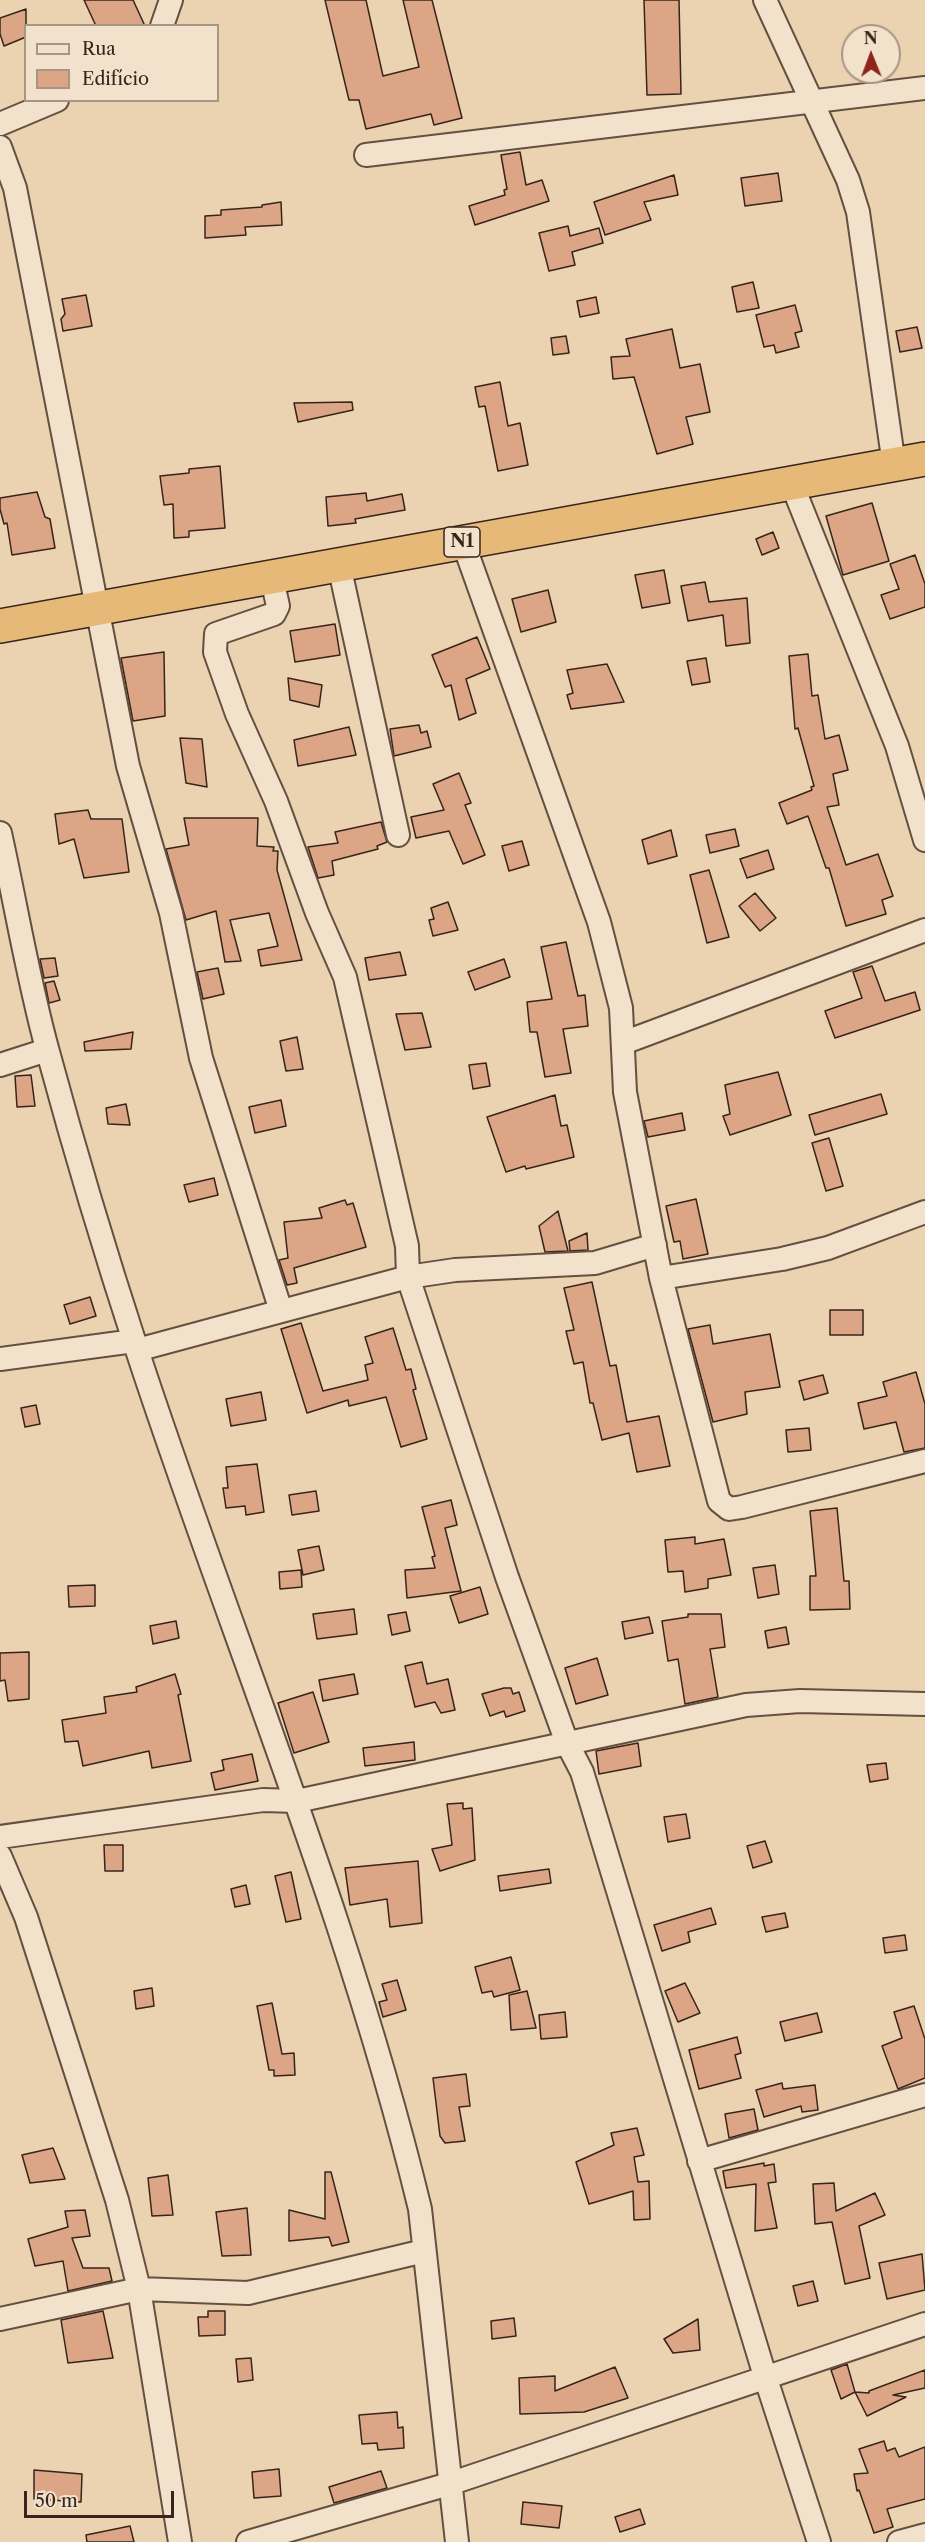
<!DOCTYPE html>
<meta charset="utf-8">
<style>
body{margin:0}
#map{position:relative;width:925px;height:2542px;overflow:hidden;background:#ebd2b0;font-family:"Libre Caslon Text",serif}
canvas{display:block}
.legend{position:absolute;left:24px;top:24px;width:195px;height:78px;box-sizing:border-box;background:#f2e2cc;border:2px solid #a79685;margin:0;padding:8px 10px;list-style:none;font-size:18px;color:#37241b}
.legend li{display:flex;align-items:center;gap:12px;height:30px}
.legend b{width:30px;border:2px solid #a79685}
.north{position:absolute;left:841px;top:24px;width:60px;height:60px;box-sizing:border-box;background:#f2e2cc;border:2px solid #a79685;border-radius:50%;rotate:359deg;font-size:16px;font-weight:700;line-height:24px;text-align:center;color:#37241b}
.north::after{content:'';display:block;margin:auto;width:21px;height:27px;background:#8f2418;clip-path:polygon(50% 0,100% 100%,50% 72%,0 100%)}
.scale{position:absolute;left:24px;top:2491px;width:150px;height:27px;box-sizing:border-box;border:3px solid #37241b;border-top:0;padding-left:8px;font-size:18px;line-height:21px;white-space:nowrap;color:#37241b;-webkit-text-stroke:4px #f2e2cc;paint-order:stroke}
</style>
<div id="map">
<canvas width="925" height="2542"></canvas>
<ul class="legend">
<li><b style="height:8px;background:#f2e2cc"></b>Rua</li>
<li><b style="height:16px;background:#dca585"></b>Edifício</li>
</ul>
<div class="north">N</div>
<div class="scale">50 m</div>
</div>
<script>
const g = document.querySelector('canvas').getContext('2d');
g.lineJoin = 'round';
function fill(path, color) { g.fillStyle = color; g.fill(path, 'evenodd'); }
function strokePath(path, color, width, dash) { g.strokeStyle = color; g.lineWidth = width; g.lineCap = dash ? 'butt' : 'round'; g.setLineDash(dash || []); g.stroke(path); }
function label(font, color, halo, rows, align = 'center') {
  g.font = font + ' "Libre Caslon Text",serif'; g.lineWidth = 4.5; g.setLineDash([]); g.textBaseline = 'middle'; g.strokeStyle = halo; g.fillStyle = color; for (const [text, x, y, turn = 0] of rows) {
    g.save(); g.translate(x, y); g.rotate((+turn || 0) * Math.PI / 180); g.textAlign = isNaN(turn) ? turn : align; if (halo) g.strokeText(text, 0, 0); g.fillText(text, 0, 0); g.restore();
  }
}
const building = new Path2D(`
 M84,0H133L145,26H96Z
 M325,0H366L383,76L419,67L403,0H432L462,118L434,125L431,114L366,129L359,100H349Z
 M644,0H679L681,94L647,95Z
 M26,9V37L4,46L0,34V18Z
 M520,152L526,185L542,180L549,201L475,225L469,206L505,195L504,190L507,189L501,155Z
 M778,173L782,201L745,206L741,178Z
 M674,175L678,195L644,202L651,220L605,235L594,202Z
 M281,202L282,225L245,227L246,235L205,238V216L221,215V210L262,207V205Z
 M568,226L570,236L599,228L603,243L572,252L575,265L549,271L539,233Z
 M753,282L759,308L737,312L732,287Z
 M86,295L92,326L63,331L61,319L65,314L62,299Z
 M596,297L599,313L580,317L577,301Z
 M795,305L802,331L795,333L799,347L776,353L774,345L764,347L756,315Z
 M917,327L922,348L900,352L896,331Z
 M672,329L680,368L700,364L710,412L686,417L693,444L657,454L634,377L613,379L611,357L630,356L626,339Z
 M566,336L569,353L553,355L551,338Z
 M500,382L508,426L520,423L528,465L498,471L485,406L479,407L475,387Z
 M352,402L353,410L298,422L294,403Z
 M220,466L225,528L189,531V537L174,538L173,504L164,505L160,476L189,473V469Z
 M37,492L45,517L50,519L55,548L12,555L7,523L4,524L0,509V498Z
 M366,493L367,501L402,494L405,510L355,519L356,523L328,526L326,497Z
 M872,503L889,561L843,575L826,516Z
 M773,532L779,548L762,555L756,539Z
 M915,555L925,584V607L890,619L881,595L899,589L890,564Z
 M664,570L670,603L642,608L635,575Z
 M705,582L709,602L747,598L750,643L726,646L723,615L688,621L681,586Z
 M548,590L556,622L521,632L512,599Z
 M335,624L340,655L295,662L290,631Z
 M477,637L490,669L466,679L476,713L459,720L451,685L445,687L432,655Z
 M164,652L165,716L133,721L121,658Z
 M808,654L812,696L818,695L825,739L839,735L848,770L833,774L839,805L827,807L846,865L878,854L893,896L882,900L886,914L846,926L829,868H826L808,816L787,824L779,803L812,790L811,787L814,786L798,728L795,729L789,656Z
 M706,658L710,682L692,685L687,661Z
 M607,664L624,702L571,709L567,695L573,693L567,670Z
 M288,678L322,685L319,707L290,700Z
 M419,725L421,733L427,731L431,747L394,756L390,729Z
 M349,727L356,755L298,766L294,740Z
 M180,738L202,739L207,787L186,783Z
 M459,773L471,803L465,805L485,855L463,864L449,831L416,838L411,817L444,810L433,784Z
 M88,810L91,819H122L129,872L84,878L74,839L59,844L55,814Z
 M184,818H258L257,846L274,847L273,851H278L277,870L302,960L261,966L258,950L278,946L269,913L230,920L241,961L225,962L216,911L186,920L166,849L189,845Z
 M381,822L387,842L377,846L378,849L332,861L334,875L318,878L308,847L338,843L335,832Z
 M735,829L739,846L710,853L706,835Z
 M671,830L677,856L648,864L642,840Z
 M522,841L529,865L509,871L502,846Z
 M768,850L774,869L747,878L740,859Z
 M709,870L729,937L707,943L690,875Z
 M755,893L776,918L760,931L739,906Z
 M448,902L458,930L433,936L429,920L434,919L431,908Z
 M566,942L578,996L585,995L588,1026L563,1029L571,1073L545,1077L537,1032H530L527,1002L552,999L541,947Z
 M400,952L406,975L369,980L365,958Z
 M55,958L58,976L44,978L40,959Z
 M504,959L510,977L475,990L468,972Z
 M872,966L885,1001L915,992L920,1010L835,1038L825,1011L862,998L853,972Z
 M218,968L224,994L203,999L197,972Z
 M54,981L60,1000L49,1003L45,983Z
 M422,1013L431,1047L405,1050L396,1014Z
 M133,1032L131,1049L85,1051L84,1042Z
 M297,1037L303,1069L286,1071L280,1041Z
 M486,1063L490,1086L473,1089L469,1065Z
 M778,1072L791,1115L730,1135L723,1116L730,1114L725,1085Z
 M31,1075L35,1106L17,1107L15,1076Z
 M881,1094L887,1114L815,1135L809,1115Z
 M555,1095L561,1126L567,1125L574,1157L526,1169L525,1166L506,1172L487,1117Z
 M281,1100L286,1126L255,1133L249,1107Z
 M126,1104L130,1125L108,1124L106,1108Z
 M682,1113L685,1130L648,1137L644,1121Z
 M829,1138L843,1186L826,1191L812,1143Z
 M214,1178L218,1195L189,1202L184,1185Z
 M696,1199L708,1254L683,1259L680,1241L674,1242L666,1206Z
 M345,1200L347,1205L353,1203L366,1247L294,1268L297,1283L287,1285L279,1260L288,1258L284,1222L322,1218L319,1208Z
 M558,1211L568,1251L545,1252L539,1226Z
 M587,1233L588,1250L570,1251L569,1241Z
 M592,1282L610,1366L616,1365L627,1422L659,1416L670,1466L637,1472L629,1433L602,1440L593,1403H590L583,1362L574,1364L566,1331L574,1330L564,1288Z
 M90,1297L96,1316L70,1324L64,1305Z
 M830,1310H863V1335H830Z
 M301,1323L323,1391L368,1380L365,1365L373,1363L365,1337L393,1328L406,1370L411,1369L416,1389L413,1390L427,1439L401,1447L386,1397L349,1406L348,1400L307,1413L281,1329Z
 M710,1325L713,1344L770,1334L780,1387L745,1392L747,1414L713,1422L688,1329Z
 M916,1372L925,1404V1448L904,1452L896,1422L864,1429L858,1403L887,1396L883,1382Z
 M823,1375L828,1393L804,1400L799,1381Z
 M261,1392L266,1420L231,1426L226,1399Z
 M36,1405L40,1424L25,1427L21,1408Z
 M809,1428L811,1450L788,1452L786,1430Z
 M257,1464L264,1512L246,1515L245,1506L226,1508L223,1488H228L226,1467Z
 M316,1491L319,1511L292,1515L289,1495Z
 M451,1500L457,1525L445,1528L461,1591L407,1598L405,1570L435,1568L432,1557L435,1556L422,1507Z
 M837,1508L844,1581H849L850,1609L810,1610V1576H816L810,1511Z
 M695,1537V1544L724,1539L731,1575L708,1579V1588L685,1592L683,1571L668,1572L665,1540Z
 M319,1546L324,1570L303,1575L298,1550Z
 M775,1565L779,1594L758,1598L753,1568Z
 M301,1570L302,1587L280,1589L279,1572Z
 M95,1585V1606L69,1607L68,1586Z
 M480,1587L488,1614L459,1623L450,1596Z
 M354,1609L357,1634L317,1639L313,1614Z
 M406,1612L410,1631L392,1635L388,1615Z
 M688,1614H721L725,1647L710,1649L718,1697L685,1704L678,1659L668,1661L662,1621L688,1617Z
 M649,1617L653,1633L625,1639L622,1622Z
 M176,1621L179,1638L153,1644L150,1626Z
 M786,1627L789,1644L768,1648L765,1631Z
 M29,1652V1699L8,1701L5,1680L0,1681V1653Z
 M597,1658L608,1695L576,1704L565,1668Z
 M422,1662L427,1684L448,1679L455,1710L441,1713L435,1702L415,1707L405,1666Z
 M175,1674L181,1694L178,1695L191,1761L152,1768L149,1751L83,1766L78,1741L65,1742L62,1720L106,1713L104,1697L137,1692L136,1687Z
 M354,1674L358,1694L323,1701L319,1680Z
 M504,1688H511L513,1694L519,1692L525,1711L506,1717L504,1711L490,1716L482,1694Z
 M313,1692L329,1742L294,1753L278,1703Z
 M414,1742L415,1760L365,1766L363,1748Z
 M638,1743L641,1766L599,1774L596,1751Z
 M252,1754L258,1781L215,1790L211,1773L224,1770L222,1760Z
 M886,1763L888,1779L870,1782L867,1765Z
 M463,1803V1809L472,1808L475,1860L440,1871L432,1849L452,1845L447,1804Z
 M686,1814L690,1838L668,1842L664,1817Z
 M765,1841L772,1862L753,1868L747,1846Z
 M104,1845H123V1871H105Z
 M418,1861L422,1923L390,1927L387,1899L350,1905L345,1868Z
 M549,1869L551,1883L500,1891L498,1876Z
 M291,1872L301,1919L286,1922L275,1876Z
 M246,1885L250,1904L235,1907L231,1889Z
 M711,1908L716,1924L688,1932L690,1942L662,1951L654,1925Z
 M785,1913L788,1927L766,1932L762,1917Z
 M905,1935L907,1950L885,1953L883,1938Z
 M511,1957L520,1990L494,1997L492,1991L482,1993L475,1967Z
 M397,1980L406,2010L383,2017L379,2002L387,2000L382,1984Z
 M685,1983L700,2013L678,2022L665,1991Z
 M152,1988L154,2006L136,2009L134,1991Z
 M527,1991L536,2028L511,2030L509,1995Z
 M272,2003L282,2054L294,2053L295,2075L274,2076V2070H269L257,2006Z
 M914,2006L925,2039V2078L898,2089L882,2046L902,2038L894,2012Z
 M565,2012L567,2037L541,2039L539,2015Z
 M817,2013L822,2032L785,2041L780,2022Z
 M737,2037L741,2053L735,2055L741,2078L699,2089L689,2050Z
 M466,2074L470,2106L459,2107L465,2141L445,2143L440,2136L433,2078Z
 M782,2083L783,2089L815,2085L818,2110L802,2112L801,2106L764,2117L756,2090Z
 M754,2109L758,2130L729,2138L725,2114Z
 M637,2128L644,2155L634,2157L638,2182L649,2181L650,2219L634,2220L633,2191L589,2204L576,2162L614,2145L611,2133Z
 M53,2148L65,2179L30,2183L22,2155Z
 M764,2163V2166L774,2164L776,2182L768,2183L777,2228L755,2231L756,2184L726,2188L723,2171Z
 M325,2172H331L349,2242L332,2246L329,2237L289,2241V2210L325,2219Z
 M168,2175L173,2215L152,2216L148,2178Z
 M834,2183L836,2211L875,2193L885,2215L859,2226L870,2278L845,2284L832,2222L815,2224L813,2184Z
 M247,2208L251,2255L222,2256L216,2212Z
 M85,2210L90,2236L72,2238L83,2268H109L112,2281L68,2291L63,2261L35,2266L28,2239L68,2227L65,2211Z
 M922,2254L925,2290L887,2299L879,2263Z
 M813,2281L818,2301L798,2306L793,2286Z
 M103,2311L113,2358L68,2363L61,2320Z
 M208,2311H225V2335L199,2336L198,2317H208Z
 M514,2318L516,2336L492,2339L491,2321Z
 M698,2319L700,2350L673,2353L664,2339Z
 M251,2358L253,2380L238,2382L236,2359Z
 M847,2364L855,2392L841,2399L831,2370Z
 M615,2367L628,2398L584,2412L520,2414L519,2378L555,2376V2391Z
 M925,2370V2388L893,2395L906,2397L867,2416L855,2392L869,2393V2391Z
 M397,2412L398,2428L403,2427L404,2448L378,2450L377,2443L362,2444L359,2415Z
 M884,2441L887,2451L895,2448L899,2457L925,2447V2499L887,2509L893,2527L874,2533L859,2490L857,2491L854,2474L868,2473L859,2449Z
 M279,2469L281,2496L254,2498L252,2472Z
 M34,2470L82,2474L81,2502L34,2499Z
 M381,2471L387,2488L334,2503L329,2487Z
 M523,2502L562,2506L559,2528L521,2524Z
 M640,2509L645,2524L620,2532L615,2517Z
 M130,2526L134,2542H87L86,2535Z`);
fill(building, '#dca585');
strokePath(building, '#37241b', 1.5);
const minor = new Path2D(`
 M765,0L848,180L858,212L894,465
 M162,26L171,0
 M0,124L57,100
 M0,147L15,188L128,766L171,913L201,1058L281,1311
 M366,155L925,88
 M791,482L897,746L925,840
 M463,542L599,922L621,1008L625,1092L661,1278L719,1501L729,1509L742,1507L925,1461
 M339,565L398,835
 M272,579L278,606L274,614L216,634L215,652L237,714L276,801L317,913L345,977L407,1246L408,1277L507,1577L567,1743L582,1772L765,2376L819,2542
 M0,833C16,905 28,980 48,1052C75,1152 105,1252 137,1350C231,1637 349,1915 420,2209L457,2542
 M623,1043L925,930
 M0,1065L47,1050
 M661,1278L782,1259L828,1248L925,1212
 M137,1350L408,1277L455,1270L595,1263L655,1245
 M0,1359L134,1341
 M0,1837L263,1800L297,1801L746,1705L800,1701L925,1704
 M0,1856L26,1917L117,2200L139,2289L180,2542
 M699,2161L925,2095
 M0,2319L139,2289L248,2293L424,2251
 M248,2542L449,2484L925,2324
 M899,2542L925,2535`);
const highway = new Path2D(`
 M0,626L925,459`);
strokePath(minor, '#645040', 26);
strokePath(highway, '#37241b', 36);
strokePath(minor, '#f2e2cc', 22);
strokePath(highway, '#e6b978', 33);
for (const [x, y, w] of [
 [462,542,36]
]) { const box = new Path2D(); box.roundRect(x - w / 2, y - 15, w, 30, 4.5); g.fillStyle = '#f2e2cc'; g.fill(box); strokePath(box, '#37241b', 1.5); }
label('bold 18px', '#37241b', null, [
 ["N1",462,542]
]);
</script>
